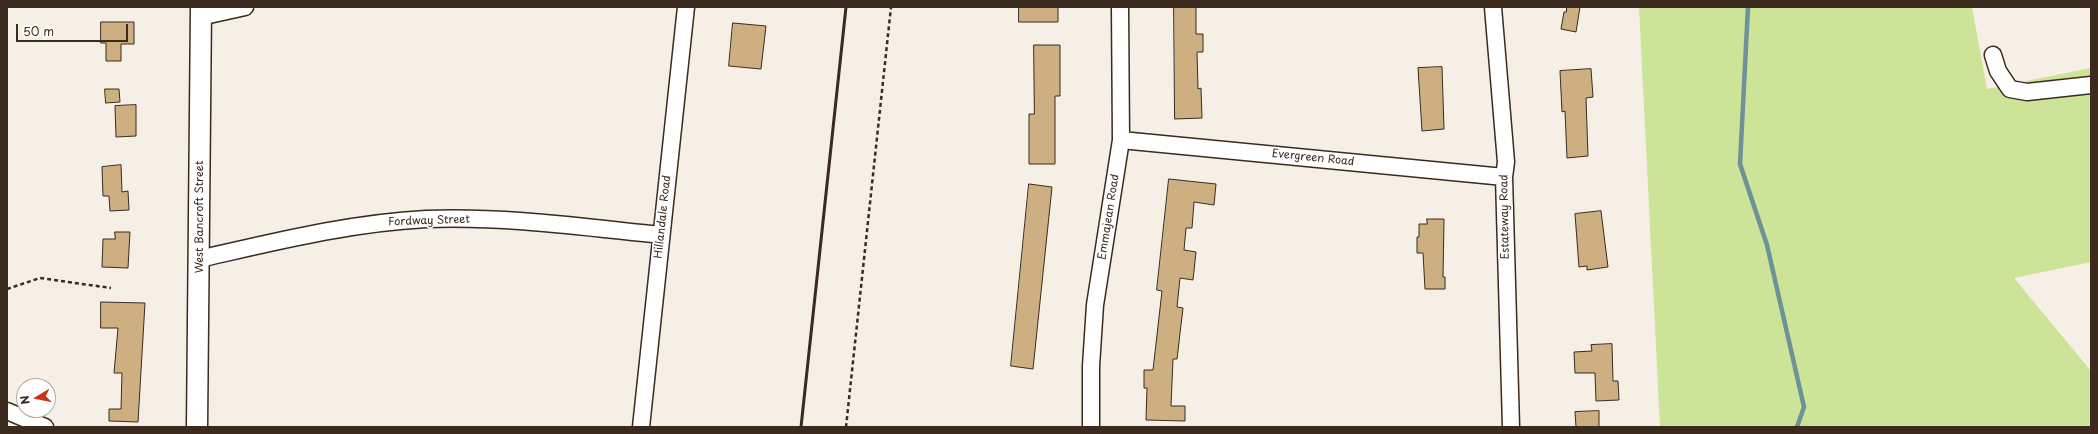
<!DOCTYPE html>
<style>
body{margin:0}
#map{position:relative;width:2098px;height:434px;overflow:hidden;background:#f5efe6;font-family:"Playpen Sans",sans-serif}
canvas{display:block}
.frame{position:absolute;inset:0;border:8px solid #3b2a1e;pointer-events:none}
.north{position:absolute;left:16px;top:378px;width:40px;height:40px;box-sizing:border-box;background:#fff;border:1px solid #b1aaa5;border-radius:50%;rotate:260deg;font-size:11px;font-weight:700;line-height:16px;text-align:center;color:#3b2a1e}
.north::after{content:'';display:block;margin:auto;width:14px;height:18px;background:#c8321e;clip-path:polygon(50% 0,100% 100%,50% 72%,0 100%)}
.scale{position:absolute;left:16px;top:24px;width:112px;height:18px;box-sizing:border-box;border:2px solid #3b2a1e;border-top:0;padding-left:5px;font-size:12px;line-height:14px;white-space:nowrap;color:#3b2a1e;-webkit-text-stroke:3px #fff;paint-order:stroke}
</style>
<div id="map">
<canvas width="2098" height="434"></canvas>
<div class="frame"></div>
<div class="north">N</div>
<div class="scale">50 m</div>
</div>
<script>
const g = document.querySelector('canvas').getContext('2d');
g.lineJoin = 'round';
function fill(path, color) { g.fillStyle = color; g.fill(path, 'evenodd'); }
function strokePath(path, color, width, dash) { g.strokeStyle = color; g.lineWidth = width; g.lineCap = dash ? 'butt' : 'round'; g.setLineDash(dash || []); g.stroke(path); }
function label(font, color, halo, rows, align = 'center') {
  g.font = font + ' "Playpen Sans",sans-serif'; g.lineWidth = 3.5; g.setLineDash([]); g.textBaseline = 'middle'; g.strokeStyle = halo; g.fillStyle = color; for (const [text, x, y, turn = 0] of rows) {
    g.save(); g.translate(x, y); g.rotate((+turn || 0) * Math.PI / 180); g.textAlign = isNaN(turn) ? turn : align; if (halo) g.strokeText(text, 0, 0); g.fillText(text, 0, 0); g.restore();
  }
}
fill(new Path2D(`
 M1639,7H1972L1987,89L2091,68V262L2014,278L2091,371V427H1660Z`), '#cde398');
strokePath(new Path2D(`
 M1748,7L1740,164L1767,245L1804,407L1797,427`), '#6c929a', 4.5);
const building = new Path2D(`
 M1019,7H1058V22H1019Z
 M1174,7H1196V34H1203V52H1197L1198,89L1201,88L1202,118L1175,119Z
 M1567,7H1580L1576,32L1561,29L1564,12H1566Z
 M101,22H134V44H121V61H106V43H101Z
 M733,23L766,26L761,69L729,66Z
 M1034,45H1060V96H1055V164H1029V114H1034Z
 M1442,67L1444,129L1422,131L1418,68Z
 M1591,69L1593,97L1586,98L1588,156L1567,158L1565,111L1562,112L1560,71Z
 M105,89H119L120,102L106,103Z
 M136,105V136L116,137L115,106Z
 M121,165L122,192L128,191L129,210L110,211L109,196H103L102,167Z
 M1169,179L1216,184L1214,205L1194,202L1192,228H1186L1184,250L1196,252L1193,280L1180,278L1177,307L1183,308L1177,359H1173L1171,406H1185V421L1146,420L1147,388H1144V370H1153L1162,291L1157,290Z
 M1029,184L1052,187L1033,369L1011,366Z
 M1601,211L1608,267L1587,270V266L1579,267L1575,214Z
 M1427,219H1444L1443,277H1445V289H1425L1423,253H1417V237H1419V224H1427Z
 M115,232H130L128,268L102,267L103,239H115Z
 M101,302L145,303L138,422L109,421V409H121L122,373H114L118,328H101Z
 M1612,344L1613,381H1618L1619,400L1596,401L1595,373H1575L1574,352L1592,351L1591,345Z
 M1599,411V427H1576L1575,412Z`);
fill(building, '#ceaf82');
strokePath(building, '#3b2a1e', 1);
const minor = new Path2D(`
 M1493,7L1506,162L1504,177L1511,427
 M200,17L245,7
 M1993,55L1998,71L2010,89L2027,92L2091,85
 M1121,140L1504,177
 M199,259C274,242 349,223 426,219C505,216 583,227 661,235
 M7,411L45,427
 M641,427L686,7
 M1091,427V366L1095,305L1121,140L1120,7`);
const major = new Path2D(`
 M197,427L201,7`);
strokePath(minor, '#3b2a1e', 19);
strokePath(major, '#3b2a1e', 23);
strokePath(new Path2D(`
 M7,289L40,278L111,288
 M846,427L891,7`), '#3b2a1e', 2.5, [4, 3]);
strokePath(minor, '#fff', 16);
strokePath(major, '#fff', 20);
strokePath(new Path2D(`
 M801,427L846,7`), '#3b2a1e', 3);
label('11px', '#3b2a1e', '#fff', [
 ["Evergreen Road",1313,158,6],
 ["West Bancroft Street",200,217,-90],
 ["Hillandale Road",663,217,-84],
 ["Emmajean Road",1109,217,-81],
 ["Estateway Road",1505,217,-91],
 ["Fordway Street",429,221,-2]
]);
</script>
